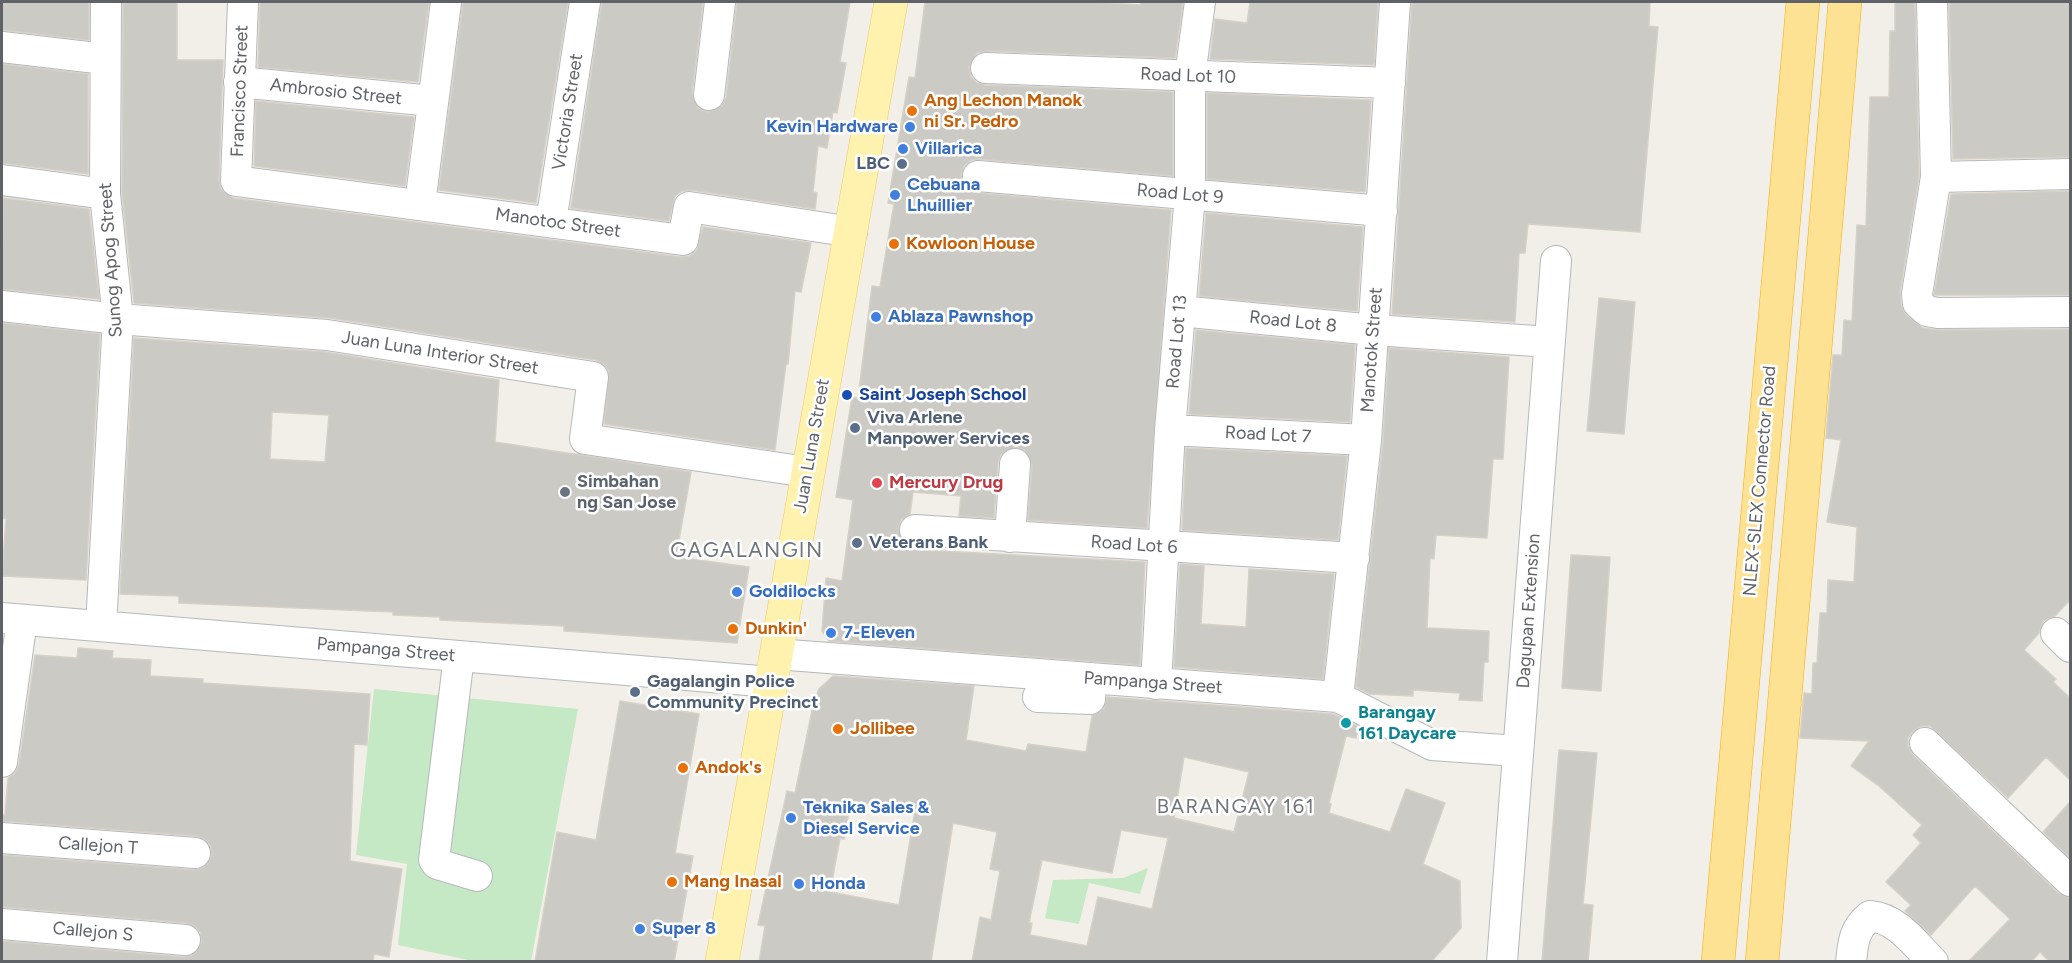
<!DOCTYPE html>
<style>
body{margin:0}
#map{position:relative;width:2072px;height:963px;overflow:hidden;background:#f1efe8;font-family:Figtree,sans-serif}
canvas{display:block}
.frame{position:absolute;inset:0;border:3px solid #5f6368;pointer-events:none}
</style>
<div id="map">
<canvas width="2072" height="963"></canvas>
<div class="frame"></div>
</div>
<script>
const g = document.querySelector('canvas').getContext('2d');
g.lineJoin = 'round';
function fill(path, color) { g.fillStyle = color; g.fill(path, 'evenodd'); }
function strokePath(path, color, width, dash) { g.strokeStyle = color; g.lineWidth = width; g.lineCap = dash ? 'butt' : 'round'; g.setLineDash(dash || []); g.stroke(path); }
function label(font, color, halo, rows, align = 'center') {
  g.font = font + ' Figtree,sans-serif'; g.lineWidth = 5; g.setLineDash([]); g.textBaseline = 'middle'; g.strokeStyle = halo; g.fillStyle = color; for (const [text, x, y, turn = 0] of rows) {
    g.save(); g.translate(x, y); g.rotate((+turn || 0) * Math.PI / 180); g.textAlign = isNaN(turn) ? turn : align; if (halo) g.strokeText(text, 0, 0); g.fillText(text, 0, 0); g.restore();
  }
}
fill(new Path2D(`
 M374,689L578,709L531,961H473L398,945L407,864L356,855Z
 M1148,868L1140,894L1089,883L1079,924L1045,918L1053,880L1123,878Z`), '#c5e8c5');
const building = new Path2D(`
 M2,2H89V40L2,30Z
 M123,2H177V60H223L219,180L221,189L233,198L681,257L690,256L697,250L703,227L811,243L801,292L795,291L788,364H786L775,450L604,424L609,371L604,364L596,360L330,318L134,303L122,193Z
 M260,2H429L418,82L258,67Z
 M463,2H568L536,203L439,190Z
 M602,2H703L692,94L698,108L708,112L722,106L726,98L737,2H850L840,62L846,63L837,113L833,112L827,148L818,146L813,192L817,193L815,209L691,190L682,191L675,196L669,221L571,208Z
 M925,2H1093L1140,5L1141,2H1183L1175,58L987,51L977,53L969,67L971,77L977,83L985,85L1173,92V176L979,159L971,160L964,166L961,175L968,190L977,193L1171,210L1147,528L1028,520L1032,465L1025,450L1016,447L1001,454L998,462L994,518L959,516L961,496L913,492L910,514L901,520L898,529L905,544V549L1145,562L1140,665L829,641L822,631L826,578L842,581L853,500L836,497L852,397L858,398L872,286L880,287L894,204L888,203L909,77L915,78Z
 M1250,2H1378L1374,65L1210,59L1215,19L1247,23Z
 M1412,2H1650L1649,26L1658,27L1640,232L1528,224L1525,253H1519L1515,322L1392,314Z
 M1895,2H1915L1919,176L1900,292L1901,305L1906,315L1923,328L1938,330L2070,329V600L2055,616L2043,621L2039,633L2024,650L2056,679L2053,682L2070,698V780L2046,757L2008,798L1930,726H1921L1913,731L1908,738V747L1913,755L2058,893L2070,898V962H2050L2040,952L2031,962H1968L2010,919L1975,886L1931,935L1905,911L1911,905L1886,882L1921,843L1913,835L1922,825L1879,786L1851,766L1869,741L1800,738L1804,693L1812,694L1813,663H1817L1820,613H1827L1828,580L1854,582L1857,527L1827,522L1841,440L1826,438L1833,355H1842L1844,320L1852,321L1857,225L1866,226L1870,97H1889L1890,31H1895Z
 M1949,2H2070V157L1953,159Z
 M2,64L88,74V174L2,163Z
 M1207,93L1371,100L1365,192L1207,179Z
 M256,101L414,117L405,186L254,166Z
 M2070,191V295H1934L1951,194Z
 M3,198L89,209L99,299L2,289Z
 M1206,213L1363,227L1357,311L1199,296Z
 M1599,298L1635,302L1624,434L1587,431Z
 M2,323L100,334L86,580L2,576L6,519L2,518Z
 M1196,330L1355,345L1350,422L1189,414Z
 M134,338L325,352L499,380L495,442L691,472L676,557L749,567L737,643L564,631V626L440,620V617L393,615V612L179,603V596L120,594ZM272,412L329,415L325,462L270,459Z
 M1389,348L1509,357L1503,459H1493L1487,538L1436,535L1434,559L1430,558L1427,628L1489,631L1488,662H1484L1482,701L1459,700L1460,693L1413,690V696L1370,694L1356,687L1383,442Z
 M1186,448L1347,456L1338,540L1182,530Z
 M1571,555L1610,557L1601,691L1562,688Z
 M1180,564L1204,566L1201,624L1246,627L1249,569L1334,574L1323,679L1174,667Z
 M78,648L113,651L112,658L151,660L150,676L203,679V683L370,694L367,745L354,744L350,861L402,869L389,957L374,954L373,962H2V941L183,957L193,955L202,942L200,932L194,926L186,923L2,907V855L194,870L203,868L212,855L210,845L204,839L196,836L2,821L3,815H5L8,778L15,773L19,764L35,655L77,658Z
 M833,676L974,686L966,740L1026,751L1028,744L1086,752L1092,716L1104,709L1107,697L1333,714L1359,727L1356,738L1346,736L1329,803L1331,804L1329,813L1390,832L1406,789L1445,803L1423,864L1460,881L1461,928L1431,962H972L980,917L991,920L1000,871L990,869L997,832L953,823L931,962H759L765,926L758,925L787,791L795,793L813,706L819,689ZM1184,757L1249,772L1234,832L1174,818ZM851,801L915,811L899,905L830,892L840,838L844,839ZM1121,830L1168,838L1152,909L1098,897L1087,946L1030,935L1032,923H1029L1042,860L1112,873Z
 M620,701L699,714L675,853L693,856L674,962H535L557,832L596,840Z
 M1559,750L1597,753L1583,904L1593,905L1588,962H1542Z
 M2070,802V858L2043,832Z`);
fill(building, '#cccac5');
strokePath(building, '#d6d1c6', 1.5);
const minor = new Path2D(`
 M243,2L236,181L683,240L689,207L852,232
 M1932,2L1936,177L1917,294L1918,303L1927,311L1938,313L2070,312
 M2,47L105,59
 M986,68L1390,83
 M239,82L432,101
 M709,95L720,2
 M978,176L1382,211
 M1936,177L2070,174
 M2,180L105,194
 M420,204L446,2
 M551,222L585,2
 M2,306L118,319L327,335L593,377L585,439L807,472
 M1180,311L1374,330L1550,342
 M1170,430L1366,440
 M915,530L1354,558
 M1010,537L1015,464
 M2,618L771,682
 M101,626L118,319L105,194L106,2
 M2056,633L2070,647
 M776,654L1338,697L1432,745L1518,751
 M459,656L434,860L437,864L477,876
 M1156,684L1170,430L1190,195V76L1200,2
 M1038,697L1090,699L1091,678
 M1338,697L1366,440L1395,2
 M1925,743L2070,881
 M2,762L22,620
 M2,838L195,853
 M2,924L185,940
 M1502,962L1556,261
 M1851,962C1853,942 1854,929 1870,916C1897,918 1915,944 1933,962`);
const major = new Path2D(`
 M722,962L891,2`);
const highway = new Path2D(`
 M1718,962L1803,2
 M1762,962L1845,2`);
strokePath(minor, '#b5b8bc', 32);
strokePath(major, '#f2c960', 34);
strokePath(highway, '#f9ab00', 34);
strokePath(minor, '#fff', 30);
strokePath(major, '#fff2af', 33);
strokePath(highway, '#fde293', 33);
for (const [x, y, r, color] of [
 [912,111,6,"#e8710a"],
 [910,127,6,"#3f7fe0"],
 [903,149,6,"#3f7fe0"],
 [902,164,6,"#5c6f8a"],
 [895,195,6,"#3f7fe0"],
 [894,244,6,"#e8710a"],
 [876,317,6,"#3f7fe0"],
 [847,395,6,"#1a4fb4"],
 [855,428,6,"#5c6f8a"],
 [877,483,6,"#e0444e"],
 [565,492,6,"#6b7280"],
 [857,543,6,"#5c6f8a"],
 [737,592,6,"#3f7fe0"],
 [733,629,6,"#e8710a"],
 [831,633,6,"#3f7fe0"],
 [635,692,6,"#5c6f8a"],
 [1346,723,6,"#0f9aa8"],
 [838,729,6,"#e8710a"],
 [683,768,6,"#e8710a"],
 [791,818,6,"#3f7fe0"],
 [672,882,6,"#e8710a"],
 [799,884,6,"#3f7fe0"],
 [640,929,6,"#3f7fe0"]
]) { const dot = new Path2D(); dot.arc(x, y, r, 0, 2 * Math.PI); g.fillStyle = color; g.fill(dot); strokePath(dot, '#fff', 2); }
label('18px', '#5f6368', '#fff', [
 ["Road Lot 10",1188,76,2],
 ["Francisco Street",240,91,-88],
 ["Ambrosio Street",336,92,6],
 ["Victoria Street",568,112,-81],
 ["Road Lot 9",1180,194,5],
 ["Manotoc Street",558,223,8],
 ["Sunog Apog Street",111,260,-94],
 ["Road Lot 8",1293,322,6],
 ["Road Lot 13",1177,342,-85],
 ["Manotok Street",1372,350,-86],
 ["Juan Luna Interior Street",440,353,9],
 ["Road Lot 7",1268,435,3],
 ["Juan Luna Street",812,446,-80],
 ["NLEX-SLEX Connector Road",1760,481,-85],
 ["Road Lot 6",1134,545,4],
 ["Dagupan Extension",1529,611,-86],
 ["Pampanga Street",386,650,5],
 ["Pampanga Street",1153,683,4],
 ["Callejon T",98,846,4],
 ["Callejon S",93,932,5]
]);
label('bold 18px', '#c56008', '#fff', [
 ["Ang Lechon Manok",924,101],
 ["ni Sr. Pedro",924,122],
 ["Kowloon House",906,244],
 ["Dunkin'",745,629],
 ["Jollibee",850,729],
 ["Andok's",695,768],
 ["Mang Inasal",684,882]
], 'left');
label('bold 18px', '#366cbe', '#fff', [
 ["Kevin Hardware",898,127,"right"],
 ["Villarica",915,149],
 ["Cebuana",907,185],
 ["Lhuillier",907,206],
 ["Ablaza Pawnshop",888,317],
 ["Goldilocks",749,592],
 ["7-Eleven",843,633],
 ["Teknika Sales &",803,808],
 ["Diesel Service",803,829],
 ["Honda",811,884],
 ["Super 8",652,929]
], 'left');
label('bold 18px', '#4e5e75', '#fff', [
 ["LBC",890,164,"right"],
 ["Viva Arlene",867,418],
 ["Manpower Services",867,439],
 ["Veterans Bank",869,543],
 ["Gagalangin Police",647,682],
 ["Community Precinct",647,703]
], 'left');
label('bold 18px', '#164399', '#fff', [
 ["Saint Joseph School",859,395]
], 'left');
label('bold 18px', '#5b616d', '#fff', [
 ["Simbahan",577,482],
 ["ng San Jose",577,503]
], 'left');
label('bold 18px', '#be3a42', '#fff', [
 ["Mercury Drug",889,483]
], 'left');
label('bold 18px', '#0d838f', '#fff', [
 ["Barangay",1358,713],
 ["161 Daycare",1358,734]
], 'left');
g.letterSpacing = '1.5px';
label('20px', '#70757a', '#fff', [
 ["BARANGAY 161",1236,807]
]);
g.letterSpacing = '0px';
g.letterSpacing = '1.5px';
label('21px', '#70757a', '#fff', [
 ["GAGALANGIN",747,551]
]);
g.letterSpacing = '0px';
</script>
